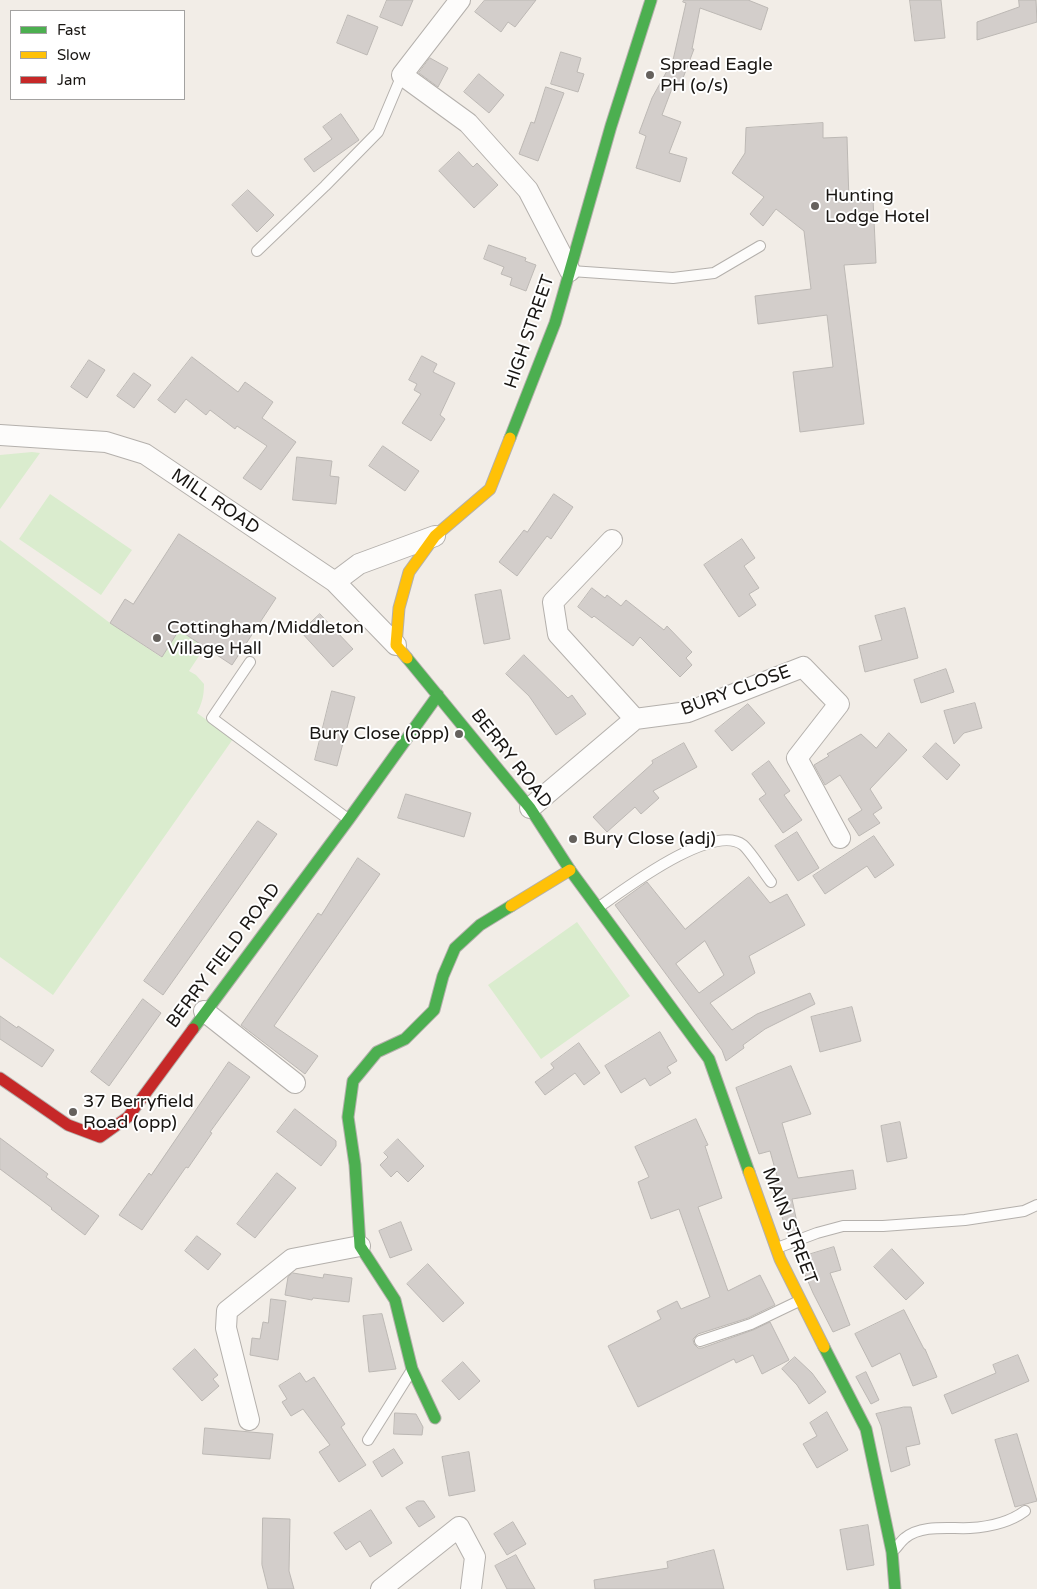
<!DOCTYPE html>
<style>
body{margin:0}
#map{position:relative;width:1037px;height:1589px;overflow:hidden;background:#f2ede7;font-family:"Varela Round",sans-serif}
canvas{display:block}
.legend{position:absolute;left:10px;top:10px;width:175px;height:90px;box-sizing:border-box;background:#fff;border:1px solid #a3a2a1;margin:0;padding:6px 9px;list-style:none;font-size:15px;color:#191613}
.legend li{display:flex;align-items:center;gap:10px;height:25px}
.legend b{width:25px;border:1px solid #a3a2a1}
</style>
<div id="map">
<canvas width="1037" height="1589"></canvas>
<ul class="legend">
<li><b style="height:6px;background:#4caf50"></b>Fast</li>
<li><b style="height:6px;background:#ffc107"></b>Slow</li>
<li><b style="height:6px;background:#c62828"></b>Jam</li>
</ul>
</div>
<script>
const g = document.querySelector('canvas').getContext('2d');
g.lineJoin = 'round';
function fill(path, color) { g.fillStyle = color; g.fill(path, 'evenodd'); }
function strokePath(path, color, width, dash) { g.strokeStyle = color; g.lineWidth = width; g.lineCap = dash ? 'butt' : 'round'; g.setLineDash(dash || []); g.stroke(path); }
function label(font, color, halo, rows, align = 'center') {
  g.font = font + ' "Varela Round",sans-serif'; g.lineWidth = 4; g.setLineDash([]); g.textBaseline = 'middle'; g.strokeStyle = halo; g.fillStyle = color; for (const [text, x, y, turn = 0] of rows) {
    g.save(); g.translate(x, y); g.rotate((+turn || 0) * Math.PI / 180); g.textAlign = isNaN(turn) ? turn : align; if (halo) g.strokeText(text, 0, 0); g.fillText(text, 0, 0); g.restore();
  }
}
fill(new Path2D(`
 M32,452L40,453L0,509V455Z
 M50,494L132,550L101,595L19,539Z
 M0,540L110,623L161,657L179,630L205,647L189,671L196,675L204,684C204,696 202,703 197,713L233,739L53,995L0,957Z
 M577,922L630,996L541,1059L488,985Z`), '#daecce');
const building = new Path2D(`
 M387,0H413L402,26L380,17Z
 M485,0H536L515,27L508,22L501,32L475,12Z
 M684,0H748L768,8L761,30L700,8L692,49H694L680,86L674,83L662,115L681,122L669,153L687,158L680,182L636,168L646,136L639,133L652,98L673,60L686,3L683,2Z
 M910,0H941L945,38L915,41Z
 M1019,0H1036L1037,22L977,40V22L1019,7Z
 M348,15L378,27L367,55L337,43Z
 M561,52L581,58L577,72L584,74L578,92L551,84Z
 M430,58L448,68L438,87L419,73Z
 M479,74L504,95L489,113L464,92Z
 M546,87L564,93L538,161L519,154L531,122L534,123Z
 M341,114L359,140L314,172L304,159L332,139L323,127Z
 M823,123V138L847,137L849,201L873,199L876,263L844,265L864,424L800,432L793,372L833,367L827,315L758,324L755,296L811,289L804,231L776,209L763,226L750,214L764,197L732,173L745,153L746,128Z
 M459,152L473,167L477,163L498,185L474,208L439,171Z
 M248,190L274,215L257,232L232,205Z
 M489,245L526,258L525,261L536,265L526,291L510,285L512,278L501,274L504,267L484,259Z
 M422,356L437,364L433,372L455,383L440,415L445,419L431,441L402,423L421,394L414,390L417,384L409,380Z
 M192,357L238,392L245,382L273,402L262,418L296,442L261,490L243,478L267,446L237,426L235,429L210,410L206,415L186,399L175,413L158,400Z
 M89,360L105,370L87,398L71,387Z
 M134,373L151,385L134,408L117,396Z
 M383,446L419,471L405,491L369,466Z
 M297,457L332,461L330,476L339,477L336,504L293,500Z
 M554,494L573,507L551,539L547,536L517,576L499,562L524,530L527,532Z
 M179,534L276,598L232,665L179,630L162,657L110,623L125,599L133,604Z
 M742,539L755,558L744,566L759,588L749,594L756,605L739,617L704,565Z
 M592,588L605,598L607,595L621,606L626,600L664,630L667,626L692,652L686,658L692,665L680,677L640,637L633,646L594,616L592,618L578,607Z
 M501,590L510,639L484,644L475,595Z
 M905,608L918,658L865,672L859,646L882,640L875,616Z
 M320,614L353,649L333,667L301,632Z
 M524,655L568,698L572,695L586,714L556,735L529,696L506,674Z
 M946,669L954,692L921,703L914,680Z
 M332,691L355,697L337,766L315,760Z
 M975,703L982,728L964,733L954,744L944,711Z
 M748,704L765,723L732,751L715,731Z
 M889,733L907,750L870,789L882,808L873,814L880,823L859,836L848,819L862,810L840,775L825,785L814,765L829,756L827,754L861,734L876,748Z
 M684,743L697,767L653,791L659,798L641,814L635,807L607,832L593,817L653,763L652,761Z
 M936,743L960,765L947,780L923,757Z
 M769,761L790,791L784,795L802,820L783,833L759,799L766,794L752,774Z
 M406,794L471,813L464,837L398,818Z
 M258,821L277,834L163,995L144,981Z
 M797,832L819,868L798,881L775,846Z
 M874,836L894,865L875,878L867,866L825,894L813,876Z
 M358,858L380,874L274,1026L318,1056L305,1074L241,1025L318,913L321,915Z
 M749,877L770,903L787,894L805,925L749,956L755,973L710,1003L732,1030L757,1014L810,993L815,1004L765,1029L743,1045L744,1048L726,1061L722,1050L615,905L647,882L685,929ZM705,941L724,975L699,993L676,964Z
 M143,999L161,1013L109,1086L91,1072Z
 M852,1007L861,1041L820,1052L811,1017Z
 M0,1016L17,1028L18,1026L54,1050L42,1067L0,1039Z
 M660,1032L677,1061L667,1067L671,1073L650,1086L645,1078L621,1093L605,1066Z
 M579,1043L600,1073L584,1085L575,1073L545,1095L535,1082L554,1068L551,1064Z
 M229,1062L250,1077L210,1132L212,1133L188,1168L186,1167L142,1230L119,1215L149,1173L151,1175Z
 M791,1066L811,1114L782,1123L798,1178L853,1170L856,1189L792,1199L799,1232L789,1236L770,1185L779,1183L770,1151L759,1154L736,1088Z
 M295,1109L336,1141V1146L321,1166L277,1132Z
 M696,1119L708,1145L705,1146L722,1198L698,1207L728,1291L760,1275L775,1305L748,1318L698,1334L693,1339L694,1344L698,1348H702L753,1330L770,1322L789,1360L762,1374L753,1355L736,1363L734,1359L638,1407L608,1346L661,1319L657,1311L677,1301L681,1309L710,1297L679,1209L651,1219L638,1182L649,1177L635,1147Z
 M900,1122L907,1158L887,1162L881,1126Z
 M0,1138L48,1174L46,1177L99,1216L85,1235L51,1209L52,1208L0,1169Z
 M398,1139L424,1166L408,1182L397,1171L391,1177L380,1165L388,1157L384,1153Z
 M277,1173L296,1188L255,1238L237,1224Z
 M401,1222L412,1250L390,1258L379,1231Z
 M197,1236L221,1254L208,1270L185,1251Z
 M834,1247L841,1270L830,1273L850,1325L833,1332L813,1293L798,1258Z
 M892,1249L924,1283L906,1300L874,1267Z
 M428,1264L464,1303L443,1322L407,1284Z
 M293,1273L323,1278L324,1274L352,1278L349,1302L313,1298L312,1300L285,1295L288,1277Z
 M271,1299L286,1301L278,1360L250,1355L252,1338L260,1339L263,1322L268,1323Z
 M904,1310L924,1349H925L937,1377L913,1386L900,1353L872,1367L855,1334Z
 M382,1314L396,1369L369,1372L363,1316Z
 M195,1349L218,1375L213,1379L219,1386L202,1401L173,1369Z
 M1018,1355L1029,1381L952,1414L944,1395L996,1373L993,1365Z
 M795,1357L812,1373L826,1392L809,1404L797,1385L782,1369Z
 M463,1362L480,1381L459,1400L442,1381Z
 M866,1372L879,1400L871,1404L856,1377Z
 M300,1373L306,1382L314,1377L345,1424L341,1427L366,1465L339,1482L319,1452L330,1445L303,1409L291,1416L282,1402L287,1399L279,1386Z
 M904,1407H911L920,1444L906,1447L910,1465L891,1472L881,1426L876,1414Z
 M827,1412L848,1450L817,1468L803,1444L817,1436L810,1423Z
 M395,1413L416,1414L423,1427L422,1435L394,1434Z
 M205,1428L273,1434L270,1459L203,1454Z
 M1017,1434L1037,1501L1015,1507L995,1440Z
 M394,1449L403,1463L382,1477L373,1462Z
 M469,1452L475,1491L449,1496L442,1457Z
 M418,1501H424L435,1517L419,1527L406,1508Z
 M371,1510L392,1543L370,1557L360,1541L346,1550L334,1533Z
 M263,1518L290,1519L289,1571L294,1589H268L262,1565Z
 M513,1522L526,1544L507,1555L494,1534Z
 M868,1525L874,1565L847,1570L840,1530Z
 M714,1550L724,1589H595L594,1580L668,1568L667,1562Z
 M516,1555L528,1577L535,1589H507L495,1566Z`);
fill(building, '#d3cecb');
strokePath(building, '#bcb8b4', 1);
const lane = new Path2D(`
 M257,251L325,186L378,132L402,75
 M571,271L673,278L714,273L760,246
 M250,662L212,718L348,819
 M599,907C625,889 713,822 743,845C751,852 764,873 771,882
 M777,1248L817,1233L843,1226H883L965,1220L1024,1211L1037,1205
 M700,1341L751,1324L799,1301
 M368,1440L410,1373
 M895,1549C898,1546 901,1541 905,1538C922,1524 950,1529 970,1528C988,1527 1010,1522 1025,1511`);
const street = new Path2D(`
 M460,0L402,75L468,123L528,190L570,271
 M0,435L106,442L145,454L335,582L396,645
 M612,540L553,602L558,634L635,719
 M335,582L359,564L435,536
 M530,808L635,719L688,712L803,667L839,704L797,758L840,838
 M204,1011L295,1083
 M249,1420L226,1328L227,1311L292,1259L360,1246
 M381,1589L459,1527L475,1557L471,1589`);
const fast = new Path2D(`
 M510,438L555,323L611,126L651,0
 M407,658L530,808L570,870L709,1059L749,1172
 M193,1029L349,819L438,695
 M824,1347L866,1429L892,1552L895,1589
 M435,1418L412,1369L395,1300L360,1246L355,1165L348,1117L353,1081L377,1052L405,1039L434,1010L443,976L455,948L480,925L511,906`);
const slow = new Path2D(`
 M407,658L396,645L399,608L409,572L435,536L490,489L510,438
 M511,906L570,870
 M749,1172L780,1259L824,1347`);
const jam = new Path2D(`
 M0,1078L68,1125L100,1137L128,1117L193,1029`);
strokePath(lane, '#b4b0ac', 12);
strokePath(street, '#b4b0ac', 22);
strokePath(fast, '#b4b0ac', 13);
strokePath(slow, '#b4b0ac', 13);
strokePath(jam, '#b4b0ac', 13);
strokePath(lane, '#fdfcfb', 10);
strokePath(street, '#fdfcfb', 20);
strokePath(fast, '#4caf50', 11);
strokePath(slow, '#ffc107', 11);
strokePath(jam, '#c62828', 11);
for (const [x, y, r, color] of [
 [650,75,5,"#65615d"],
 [815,206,5,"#65615d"],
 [157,638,5,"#65615d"],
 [459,734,5,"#65615d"],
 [573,839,5,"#65615d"],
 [73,1112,5,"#65615d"]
]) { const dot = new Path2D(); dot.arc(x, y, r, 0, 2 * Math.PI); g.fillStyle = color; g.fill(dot); strokePath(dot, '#fff', 2); }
label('18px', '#191613', '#fff', [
 ["Spread Eagle",660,65],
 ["PH (o/s)",660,86],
 ["Hunting",825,196],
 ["Lodge Hotel",825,217],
 ["Cottingham/Middleton",167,628],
 ["Village Hall",167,649],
 ["Bury Close (opp)",449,734,"right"],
 ["Bury Close (adj)",583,839],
 ["37 Berryfield",83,1102],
 ["Road (opp)",83,1123]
], 'left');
label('18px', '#191613', '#fff', [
 ["HIGH STREET",530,332,-71],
 ["MILL ROAD",215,502,34],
 ["BURY CLOSE",736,691,-20],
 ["BERRY ROAD",511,759,52],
 ["BERRY FIELD ROAD",224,956,-53],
 ["MAIN STREET",789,1226,69]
]);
</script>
